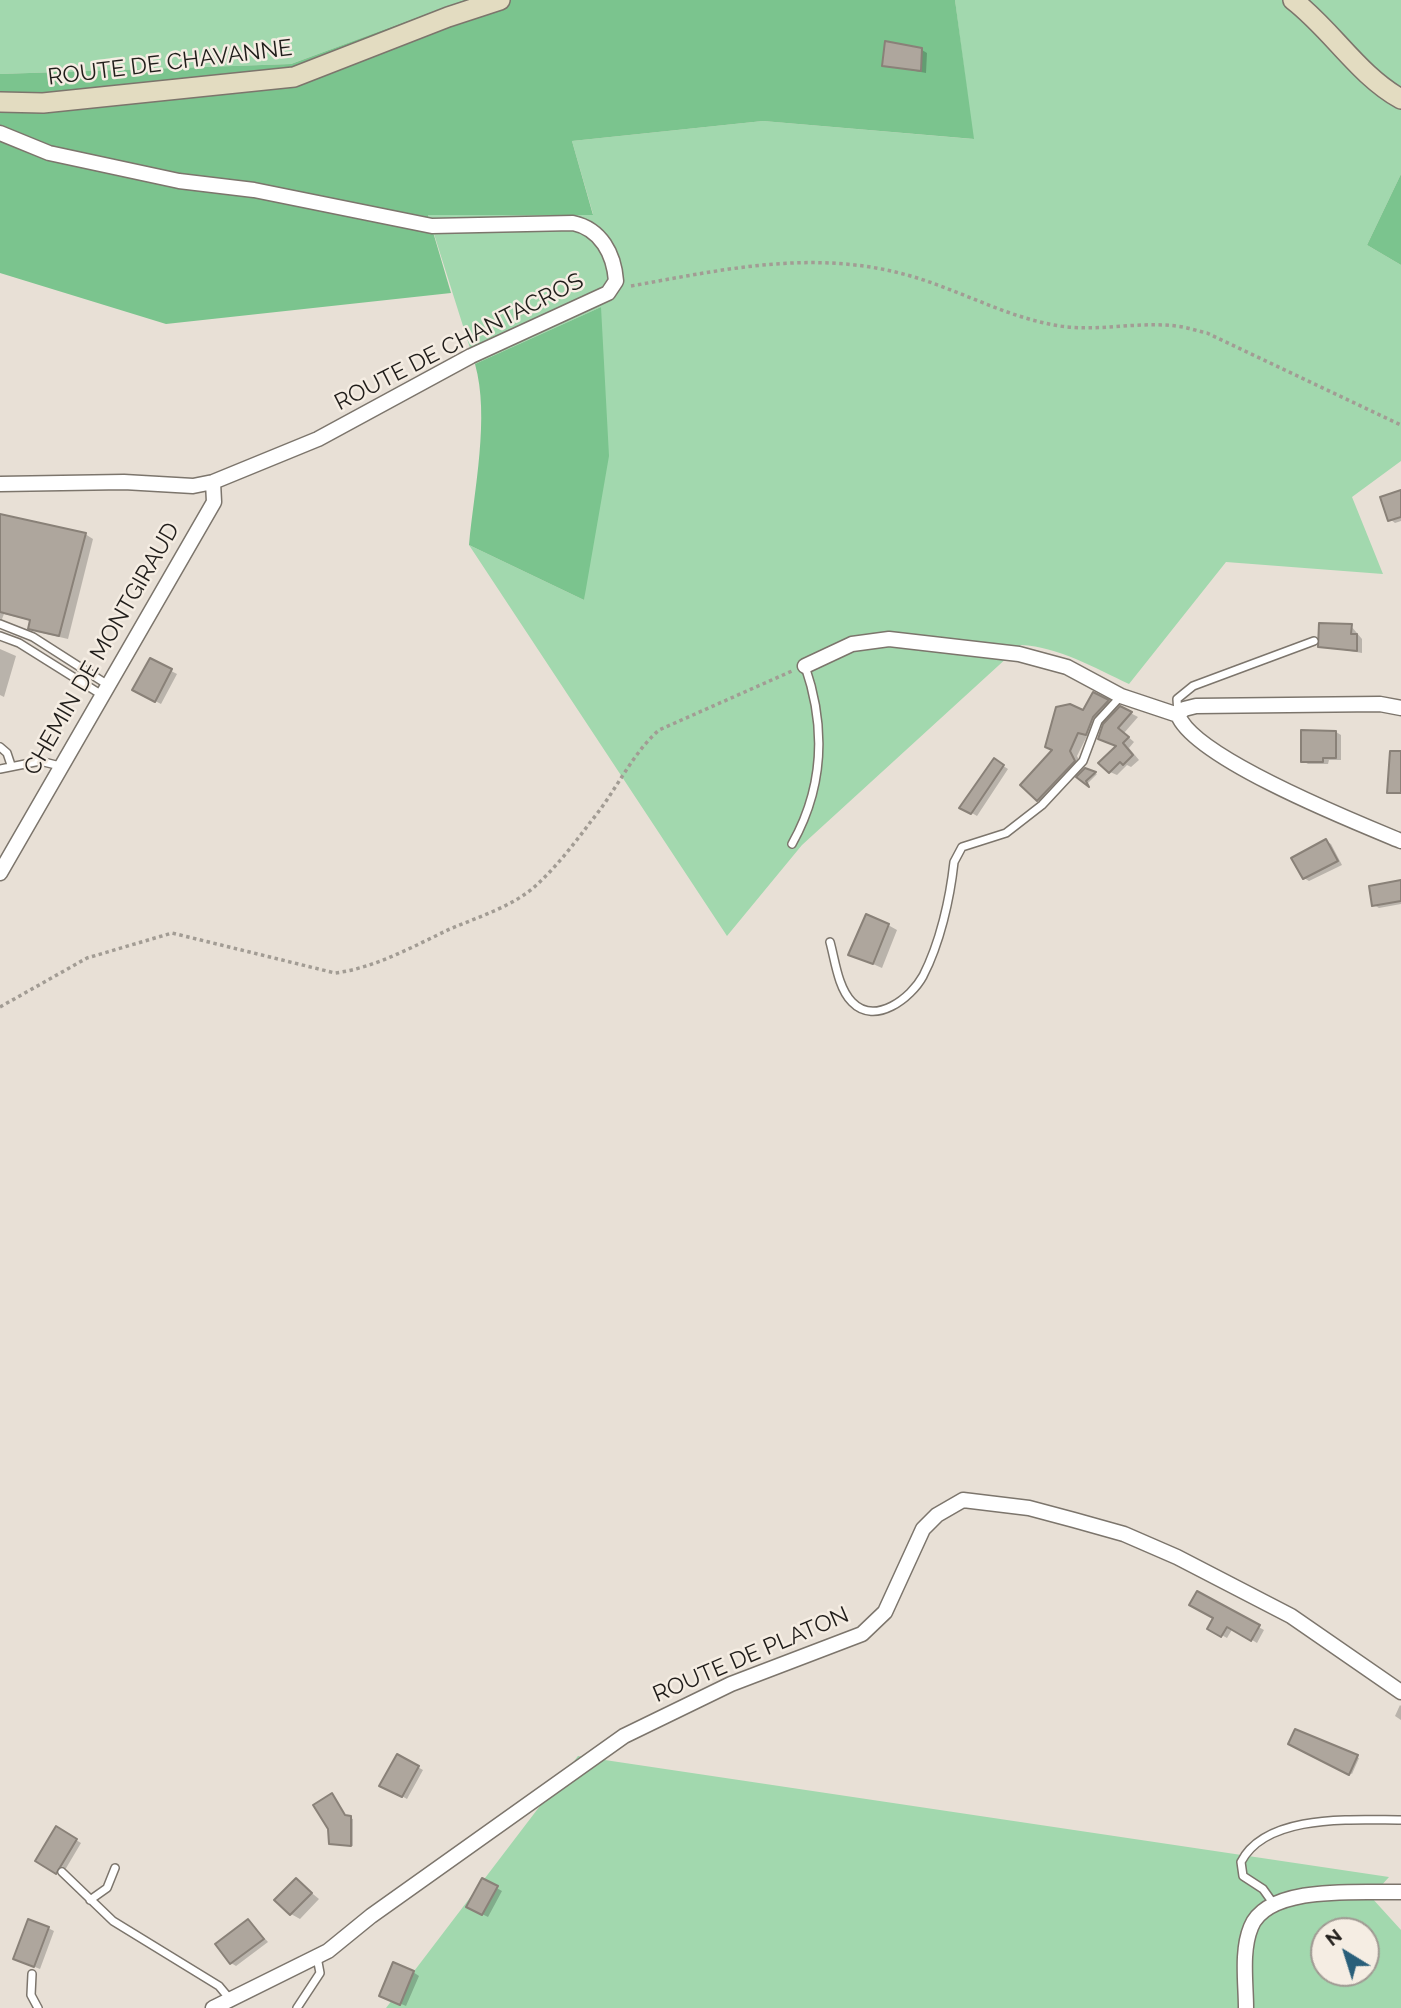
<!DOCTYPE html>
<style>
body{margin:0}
#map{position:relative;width:1401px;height:2008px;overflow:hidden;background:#e8e0d6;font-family:Raleway,sans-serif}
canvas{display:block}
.north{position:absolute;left:1310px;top:1917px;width:70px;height:70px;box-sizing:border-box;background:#f5ede3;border:2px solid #a09a93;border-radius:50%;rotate:322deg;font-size:19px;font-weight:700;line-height:28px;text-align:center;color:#201d1a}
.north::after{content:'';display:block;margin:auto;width:24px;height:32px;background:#295f7a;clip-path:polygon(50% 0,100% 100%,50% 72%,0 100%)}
</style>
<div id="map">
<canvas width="1401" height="2008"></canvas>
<div class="north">N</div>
</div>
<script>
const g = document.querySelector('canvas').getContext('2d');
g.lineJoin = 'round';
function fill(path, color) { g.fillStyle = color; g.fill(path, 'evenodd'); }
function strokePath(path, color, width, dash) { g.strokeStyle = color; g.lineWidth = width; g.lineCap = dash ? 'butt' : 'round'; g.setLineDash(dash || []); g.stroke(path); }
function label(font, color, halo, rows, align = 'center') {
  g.font = font + ' Raleway,sans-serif'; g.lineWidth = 5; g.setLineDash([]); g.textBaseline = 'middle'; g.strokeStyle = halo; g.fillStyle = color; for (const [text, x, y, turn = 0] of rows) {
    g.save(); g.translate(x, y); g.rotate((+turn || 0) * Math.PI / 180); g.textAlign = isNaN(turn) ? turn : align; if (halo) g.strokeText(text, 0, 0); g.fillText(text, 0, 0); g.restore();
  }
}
fill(new Path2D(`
 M0,0H464L291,64L0,74Z
 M955,0H1401V174L1367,245L1401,265V461L1352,497L1383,574L1226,562L1129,684C1095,668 1059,647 1021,645L802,845L727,936L469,545L584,600L601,307L475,364L428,215L593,214L572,141L763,121L973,139Z
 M578,1756L1389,1877L1371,1897L1401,1930V2008H386ZM1324,1931H1366V1973H1324Z`), '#a2d8ae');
fill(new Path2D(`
 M464,0H955L974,139L763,121L572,141L593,215H428L451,293L166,324L0,273V74L291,64Z
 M1401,174V265L1367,245Z
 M601,307L609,456L584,600L469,545C474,490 490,417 475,364Z`), '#7bc48e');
fill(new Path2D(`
 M922,50L927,53L926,73L884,65Z
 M1401,492V521L1395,523L1390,519Z
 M0,516L85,534L93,539L68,639L38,632L30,628L32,621L4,614L0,624Z
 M1351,626L1362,639V653L1320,646Z
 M0,649L16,656L4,697L0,695Z
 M150,660L177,674L161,704L134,690Z
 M1094,694L1115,706L1101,722L1095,739L1087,736L1077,756L1082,766L1046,805L1038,800L1055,750L1084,712Z
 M1121,708L1138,717L1124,733L1134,742L1129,748L1139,760L1131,767L1127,765L1117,775L1110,772L1118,747L1100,739Z
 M1336,732L1341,735V760H1329L1328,764H1308L1303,761Z
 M994,760L1008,769L977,816L962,807Z
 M1086,770L1097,774L1087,784L1079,777Z
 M1326,841L1331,844L1342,865L1309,881L1304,878Z
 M1401,882V904L1379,908L1374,905Z
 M888,925L897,930L882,968L850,954Z
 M1198,1594L1264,1630L1257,1643L1233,1628L1227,1638L1209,1628L1215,1617Z
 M1400,1705L1401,1706V1720L1395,1716Z
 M1296,1731L1359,1758L1352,1774L1291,1743Z
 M398,1756L423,1770L407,1799L382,1785Z
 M334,1797L346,1817L353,1819V1846L330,1843Z
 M56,1828L81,1843L62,1875L37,1860Z
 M296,1880L319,1899L300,1919L291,1914Z
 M482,1880L502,1891L488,1917L468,1907Z
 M249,1921L268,1942L236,1966L231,1963Z
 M48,1928L54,1931L40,1969L20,1961Z
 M413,1972L419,1976L406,2006L387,1998Z`), '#0003');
const building = new Path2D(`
 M885,41L922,48L921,71L882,66Z
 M1401,490V517L1388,521L1380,497Z
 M0,514L86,533L59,636L28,629L30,620L0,612Z
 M1319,623L1352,624L1351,634H1357V651L1318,647Z
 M150,658L172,669L155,702L132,690Z
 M1093,692L1109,700L1093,717L1086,735L1078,733L1070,751L1075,761L1037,801L1020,785L1052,750L1045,747L1056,707L1070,704L1083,710Z
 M1120,706L1132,712L1118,728L1129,737L1123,743L1133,755L1123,765L1120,762L1109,773L1098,763L1116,746L1098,739L1103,724Z
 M1301,730L1336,731V758H1323V762H1301Z
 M1390,751H1401V793H1387Z
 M994,758L1004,765L971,814L959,808Z
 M1085,768L1096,772L1086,781L1089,787L1076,777Z
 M1326,839L1338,861L1303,879L1291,858Z
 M1401,880V901L1372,906L1369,886Z
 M866,914L889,924L873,964L848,955Z
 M1197,1591L1260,1625L1251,1641L1227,1627L1221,1637L1207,1629L1213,1618L1189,1605Z
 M1295,1729L1358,1755L1349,1775L1288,1744Z
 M397,1754L419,1766L402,1797L379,1786Z
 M332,1793L345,1815L351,1816V1846L329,1844L328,1829L313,1805Z
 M56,1826L77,1839L56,1874L35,1861Z
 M296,1878L312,1893L290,1915L274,1900Z
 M482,1878L498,1886L482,1915L466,1907Z
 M28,1919L49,1927L34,1967L13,1959Z
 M248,1919L264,1939L230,1964L215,1944Z
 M393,1962L414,1971L400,2005L379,1996Z`);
fill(building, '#aea69d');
strokePath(building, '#898178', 2);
const service = new Path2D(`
 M0,624L33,637L108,685
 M0,636L19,643L102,695
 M1178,714L1177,699L1193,686L1314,641
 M0,747L7,753L11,765
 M0,769L40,761L60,766
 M792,844C824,787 826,727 805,666
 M830,942C835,960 838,988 852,1002C875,1026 911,998 923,976C940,943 950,899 954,862L962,847L1006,833L1042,805L1083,761L1098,721L1121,696
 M62,1872L113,1921L219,1986L229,1998
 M90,1900L107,1888L115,1868
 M1273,1903L1263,1889L1243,1876L1241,1862C1266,1813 1354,1820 1401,1820
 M32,1974L31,1995L38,2008
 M297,2008L320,1973L317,1957`);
const minor = new Path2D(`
 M0,133L49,153L179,181L254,190L432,226L573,223C601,229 614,254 616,281L608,293L471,356L318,439L213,482L193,486L124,482L0,484
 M805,666L852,644L889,639L1019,654L1067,667L1121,696L1178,715
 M1401,708L1380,704L1196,706L1184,709L1178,715C1194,758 1355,822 1401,841
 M0,873L214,502L213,482
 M213,2008L328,1951L371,1916L624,1736L731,1684L862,1634L885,1612L923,1529L937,1515L963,1500L1029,1508L1074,1520L1124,1534L1177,1557L1291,1616L1401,1692
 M1246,2008C1246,1983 1241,1951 1251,1927C1268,1884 1362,1893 1401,1892`);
const secondary = new Path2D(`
 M1293,0C1332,30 1358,75 1401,99
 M0,102L43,103L294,77L448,17L500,0`);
strokePath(service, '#7c756c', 10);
strokePath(minor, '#7c756c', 17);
strokePath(secondary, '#7c756c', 22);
strokePath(new Path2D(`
 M631,286C726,269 818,248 914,277C961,291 1005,316 1054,325C1095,333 1136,321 1176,326C1187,327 1197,331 1207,333L1401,425
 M0,1007L87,958L172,933L335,973C375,968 414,946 450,929C478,917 508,908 532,889C555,869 574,844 592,820C616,791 631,755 659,730L792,671`), '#a29c94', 3.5, [3.5, 3.5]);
strokePath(service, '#fff', 7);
strokePath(minor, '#fff', 14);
strokePath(secondary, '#e3dcc1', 19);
label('23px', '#201d1a', '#f5ede3', [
 ["ROUTE DE CHAVANNE",170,63,-7],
 ["ROUTE DE CHANTACROS",459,342,-27],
 ["CHEMIN DE MONTGIRAUD",102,649,-60],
 ["ROUTE DE PLATON",751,1655,-23]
]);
</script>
